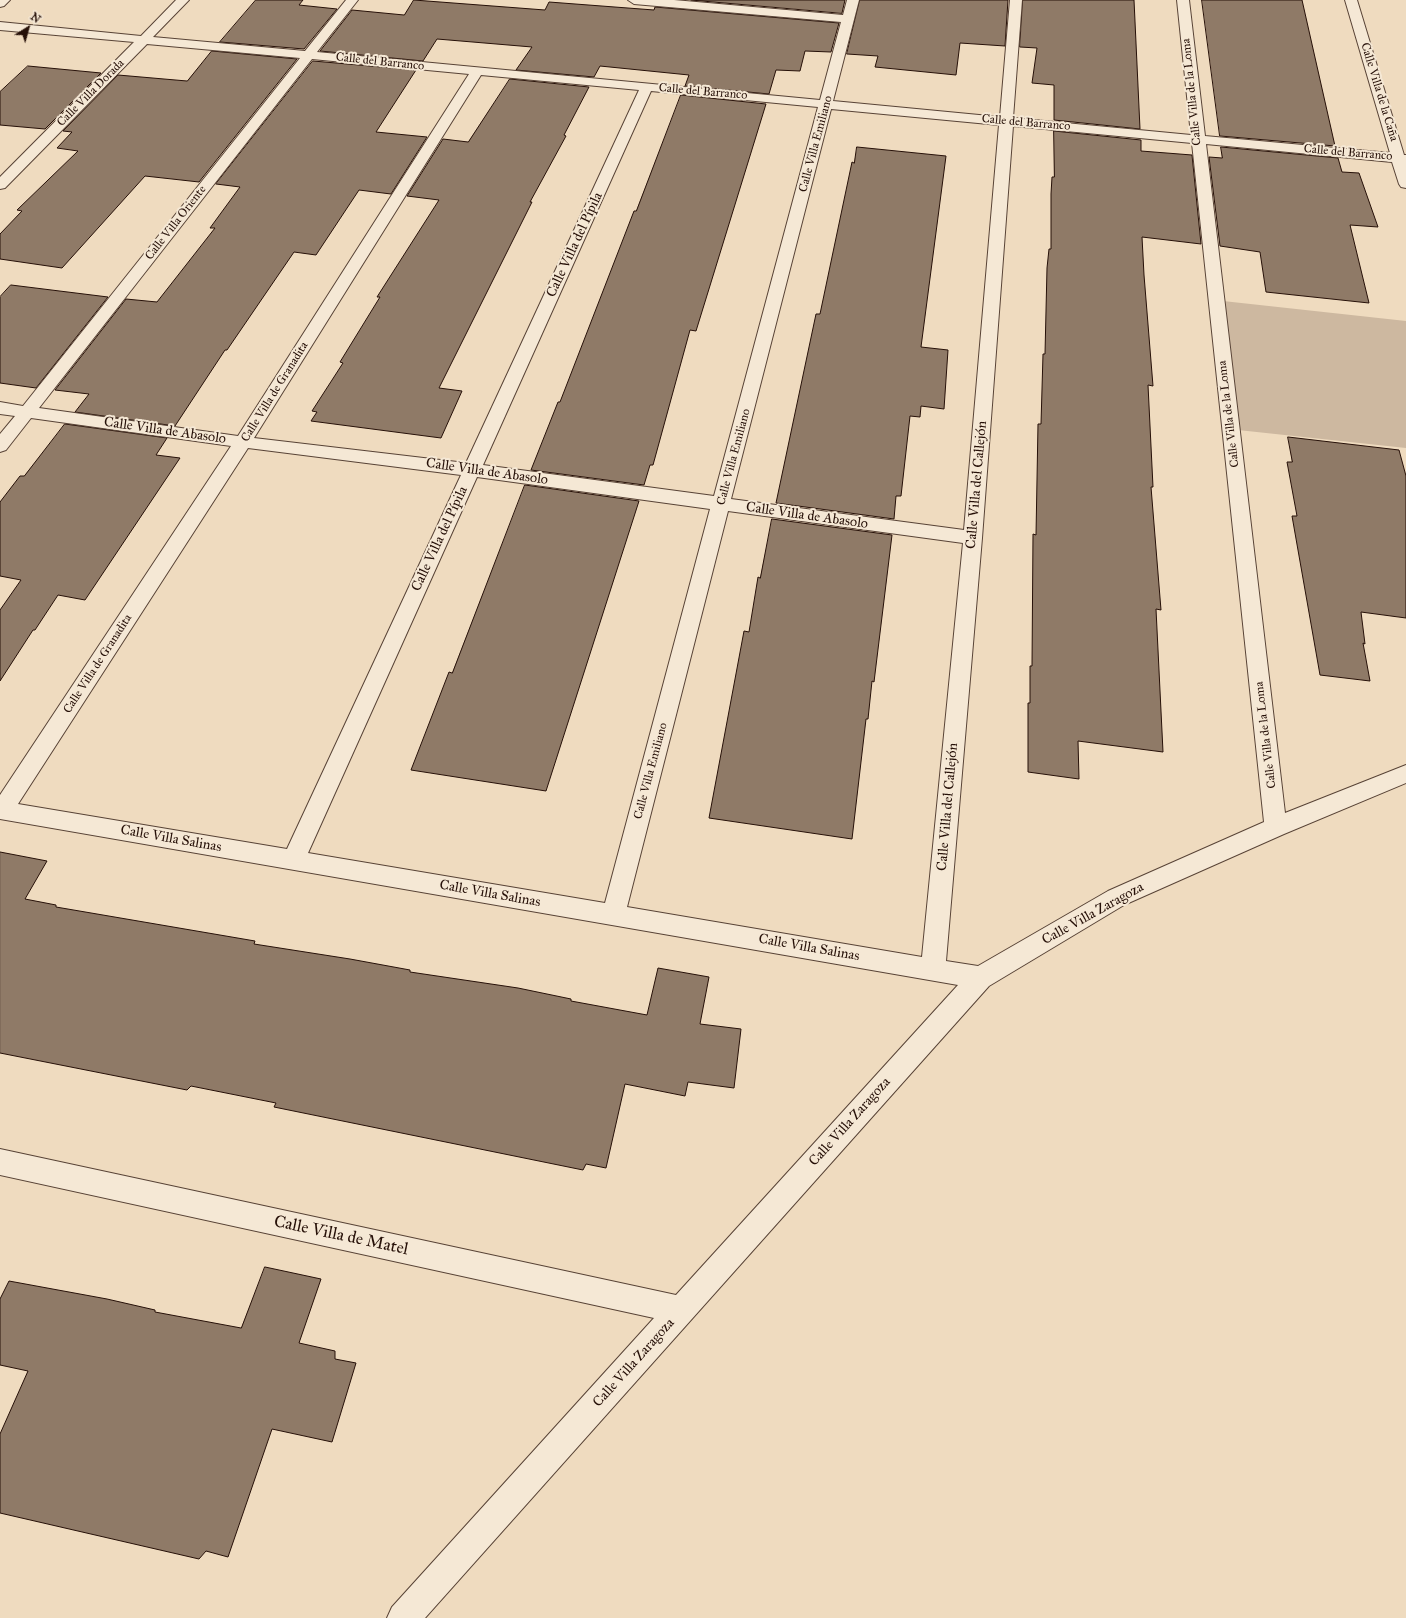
<!DOCTYPE html>
<meta charset="utf-8">
<style>
body{margin:0}
#map{position:relative;width:1406px;height:1618px;overflow:hidden;background:#efdbbf;font-family:"IM FELL Great Primer",serif}
canvas{display:block}
.north{position:absolute;left:8px;top:8px;width:40px;height:40px;-webkit-text-stroke:3px #f5e8d5;paint-order:stroke;rotate:37deg;font-size:11px;font-weight:700;line-height:16px;text-align:center;color:#261008}
.north::after{content:'';display:block;margin:auto;width:14px;height:18px;background:#261008;clip-path:polygon(50% 0,100% 100%,50% 72%,0 100%)}
</style>
<div id="map">
<canvas width="1406" height="1618"></canvas>
<div class="north">N</div>
</div>
<script>
const g = document.querySelector('canvas').getContext('2d');
g.lineJoin = 'round';
function fill(path, color) { g.fillStyle = color; g.fill(path, 'evenodd'); }
function strokePath(path, color, width, dash) { g.strokeStyle = color; g.lineWidth = width; g.lineCap = dash ? 'butt' : 'round'; g.setLineDash(dash || []); g.stroke(path); }
function label(font, color, halo, rows, align = 'center') {
  g.font = font + ' "IM FELL Great Primer",serif'; g.lineWidth = 4; g.setLineDash([]); g.textBaseline = 'middle'; g.strokeStyle = halo; g.fillStyle = color; for (const [text, x, y, turn = 0] of rows) {
    g.save(); g.translate(x, y); g.rotate((+turn || 0) * Math.PI / 180); g.textAlign = isNaN(turn) ? turn : align; if (halo) g.strokeText(text, 0, 0); g.fillText(text, 0, 0); g.restore();
  }
}
fill(new Path2D(`
 M1223,301L1406,321V448L1238,430Z`), '#cdb8a0');
const building = new Path2D(`
 M256,0H303L299,5L337,9L304,49L220,42Z
 M414,0L545,10L549,2L654,10L655,7L839,23L831,52L805,51L800,71L776,70L769,94L685,86L689,75L600,66L594,77L516,70L532,47L437,39L423,61L320,51L352,10L404,15Z
 M691,0H845L842,13Z
 M860,0H1008L1005,46L960,43L956,75L875,67L878,56L847,54Z
 M1023,0H1134L1140,129L1054,120V85L1032,83L1037,48L1020,47Z
 M1202,0H1302L1335,146L1220,136Z
 M212,51L297,59L199,182L145,176L62,268L0,259V234L22,211L17,210L78,151L57,148L72,132L63,131L118,75L187,81Z
 M313,61L416,70L376,132L427,137L391,194L359,190L316,255L294,252L227,350H225L175,426L75,412L89,394L55,390L126,299L157,302L215,228H210L240,187L216,184Z
 M28,66L101,73L45,129L0,125V92Z
 M510,79L589,87L564,135L566,136L530,202H532L439,388L462,391L441,438L311,421L317,412L312,411L343,363L340,362L380,297H377L439,200L407,196L443,139L468,142Z
 M681,95L766,104L696,331L690,330L653,465H650L644,485L531,470L558,402H560L634,211H636Z
 M1054,131L1141,140V151L1192,155L1201,244L1142,237L1144,275L1153,386L1148,385L1153,487H1151L1161,610L1156,609L1163,752L1078,741L1079,779L1028,772V703H1030V666H1032L1033,534L1036,535L1038,424H1041L1043,354H1045L1047,268L1049,249H1051V194L1052,177H1054Z
 M857,147L946,156L921,347L948,350L944,409L921,406L920,417L910,416L901,496H896L894,519L776,503L816,314H820L852,162L854,163Z
 M1221,147L1338,158L1342,172L1359,173L1378,227L1350,225L1369,303L1266,292L1260,252L1220,246L1209,157L1222,158Z
 M11,285L108,297L36,388L0,383V297Z
 M65,424L167,438L156,455L180,458L85,600L58,595L35,630H33L0,681V610L21,580L0,576V502L20,476H24Z
 M1288,437L1399,450L1406,476V618L1361,612L1365,644L1363,643L1370,681L1320,675L1292,516H1297L1287,462H1292Z
 M525,485L639,501L546,791L411,770L449,672L452,673Z
 M772,519L892,535L874,682L872,681L868,719H866L852,839L709,818L744,631L749,632L758,577L760,578Z
 M0,852L47,861L25,899L56,905V907L255,941L254,944L350,959L410,970V972L518,988L571,999V1001L647,1015L658,968L709,977L700,1024L741,1029L734,1088L688,1082L685,1096L625,1084L606,1168L586,1164L583,1170L274,1107L276,1103L191,1086L187,1090L0,1053Z
 M265,1267L321,1279L299,1343L335,1351V1359L356,1363L332,1442L272,1429L228,1557L206,1551L199,1559L0,1513V1434L28,1371L0,1365V1299L9,1281L107,1299L155,1310V1312L241,1328Z`);
fill(building, '#8f7a67');
strokePath(building, '#261008', 1);
const minor = new Path2D(`
 M176,0H189L153,37L305,51L346,0H358L317,52L820,100L841,22L634,4L628,0H674L843,15L847,0H859L833,101L1000,117L1010,0H1022L1013,118L1191,135L1177,0H1189L1205,136L1390,153L1345,0H1357L1404,155H1406V188L1401,187L1399,184L1392,162L1206,144L1285,813L1406,765V783L1284,834L1124,905L989,986L425,1618H387L392,1607L654,1318L0,1175V1149L676,1295L958,985L0,819V795L231,446L31,418L6,450L0,452V434L15,416L0,414V402L23,406L300,58L147,44L5,188L0,189V177L134,42L0,30V22L141,36ZM312,59L469,74L238,436L39,408ZM481,75L639,90L466,463L254,438ZM651,91L818,107L714,496L483,465ZM831,109L999,125L964,530L731,499ZM1013,126L1192,143L1264,822L1108,891L978,966L946,961L982,538ZM248,448L461,475L287,849L18,804ZM477,477L710,509L605,903L308,853ZM728,511L963,543L922,957L627,907Z`);
const tertiary = new Path2D(`
 M0,0H10L4,6L0,7Z`);
strokePath(minor, '#584336', 2);
strokePath(tertiary, '#584336', 2);
fill(minor, '#f5e8d5');
fill(tertiary, '#f5e8d5');
label('12px', '#261008', '#f5e8d5', [
 ["Calle del Barranco",380,62,6],
 ["Calle del Barranco",703,92,5],
 ["Calle Villa de la Loma",1192,92,-96],
 ["Calle Villa de la Caña",1379,92,73],
 ["Calle Villa Dorada",91,93,-45],
 ["Calle del Barranco",1026,123,5],
 ["Calle Villa Emiliano",816,144,-75],
 ["Calle del Barranco",1348,153,5],
 ["Calle Villa Oriente",176,223,-52],
 ["Calle Villa de Granadita",275,392,-58],
 ["Calle Villa de la Loma",1229,414,-97],
 ["Calle Villa Emiliano",734,457,-75],
 ["Calle Villa de Granadita",98,664,-57],
 ["Calle Villa de la Loma",1266,735,-97],
 ["Calle Villa Emiliano",651,771,-75]
]);
label('14px', '#261008', '#f5e8d5', [
 ["Calle Villa del Pípila",575,245,-65],
 ["Calle Villa de Abasolo",165,431,8],
 ["Calle Villa de Abasolo",487,472,8],
 ["Calle Villa del Callejón",977,485,-85],
 ["Calle Villa de Abasolo",807,516,8],
 ["Calle Villa del Pípila",440,539,-65],
 ["Calle Villa del Callejón",948,807,-85],
 ["Calle Villa Salinas",171,839,10],
 ["Calle Villa Salinas",490,894,10],
 ["Calle Villa Zaragoza",1093,914,-29],
 ["Calle Villa Salinas",809,948,10],
 ["Calle Villa Zaragoza",850,1122,-48],
 ["Calle Villa Zaragoza",634,1363,-48]
]);
label('17px', '#261008', '#f5e8d5', [
 ["Calle Villa de Matel",341,1236,12]
]);
</script>
